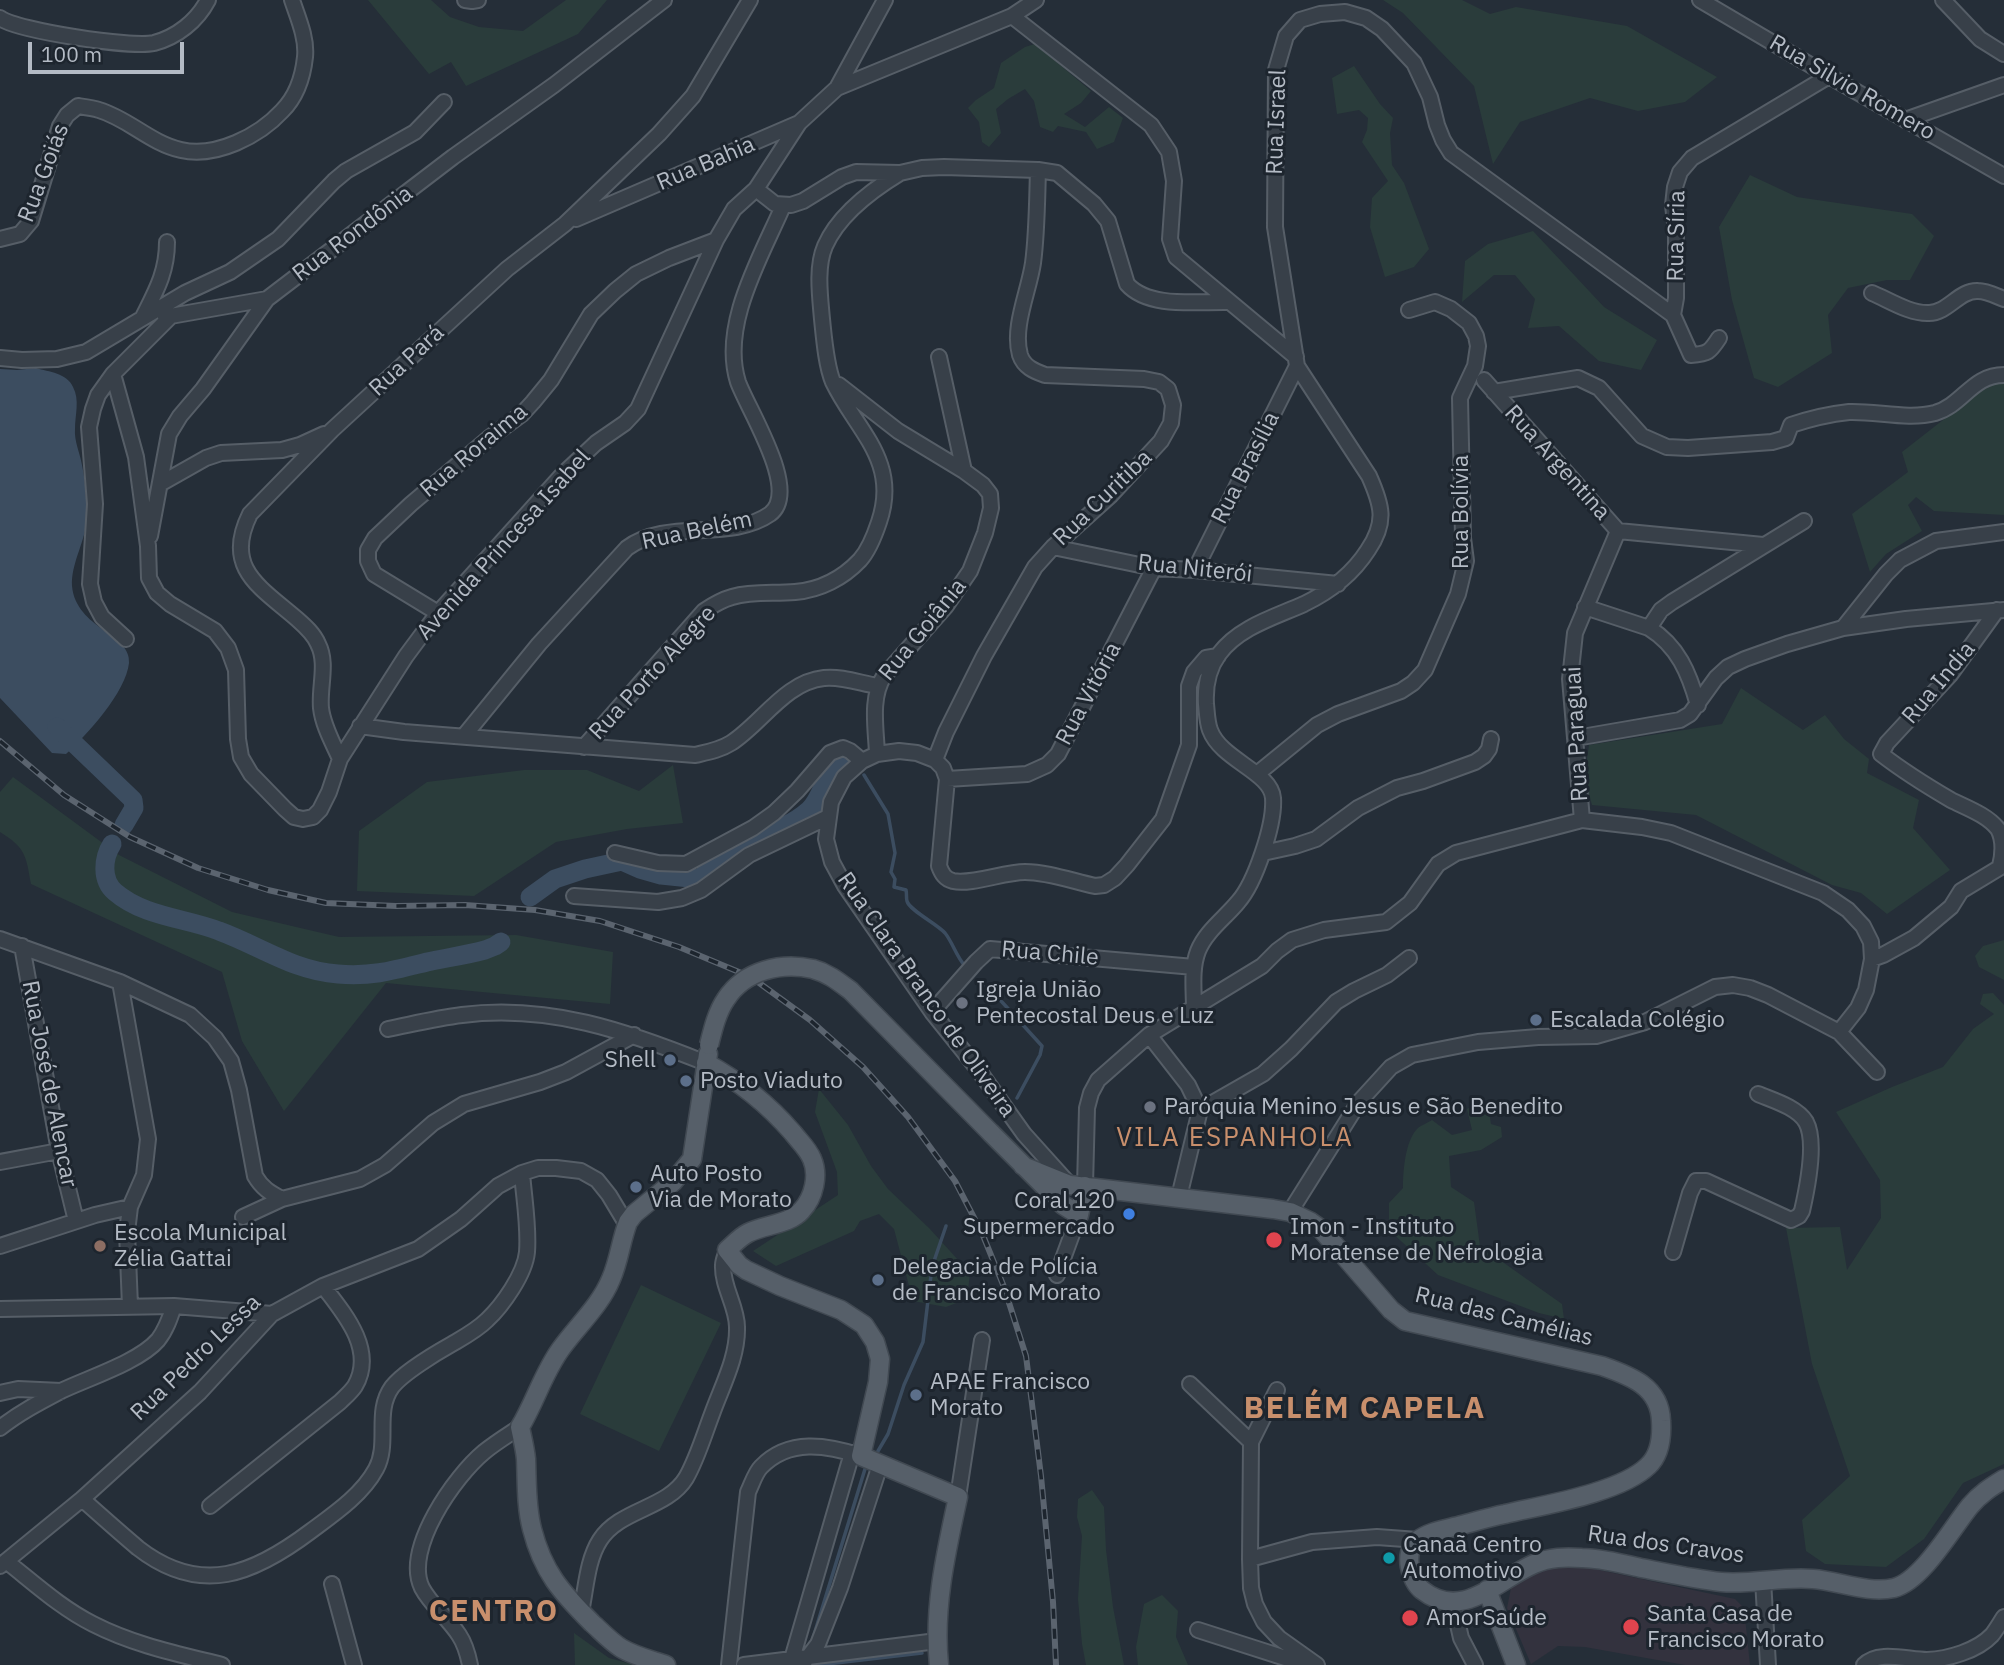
<!DOCTYPE html>
<meta charset="utf-8">
<style>
body{margin:0}
#map{position:relative;width:2004px;height:1665px;overflow:hidden;background:#252e38;font-family:"IBM Plex Sans",sans-serif}
canvas{display:block}
.scale{position:absolute;left:28px;top:42px;width:156px;height:32px;box-sizing:border-box;border:4px solid #b4bbc5;border-top:0;padding-left:9px;font-size:21px;line-height:24px;white-space:nowrap;color:#b4bbc5;-webkit-text-stroke:5px #1d252e;paint-order:stroke}
</style>
<div id="map">
<canvas width="2004" height="1665"></canvas>
<div class="scale">100 m</div>
</div>
<script>
const g = document.querySelector('canvas').getContext('2d');
g.lineJoin = 'round';
function fill(path, color) { g.fillStyle = color; g.fill(path, 'evenodd'); }
function strokePath(path, color, width, dash) { g.strokeStyle = color; g.lineWidth = width; g.lineCap = dash ? 'butt' : 'round'; g.setLineDash(dash || []); g.stroke(path); }
function label(font, color, halo, rows, align = 'center') {
  g.font = font + ' "IBM Plex Sans",sans-serif'; g.lineWidth = 6; g.setLineDash([]); g.textBaseline = 'middle'; g.strokeStyle = halo; g.fillStyle = color; for (const [text, x, y, turn = 0] of rows) {
    g.save(); g.translate(x, y); g.rotate((+turn || 0) * Math.PI / 180); g.textAlign = isNaN(turn) ? turn : align; if (halo) g.strokeText(text, 0, 0); g.fillText(text, 0, 0); g.restore();
  }
}
fill(new Path2D(`
 M1562,1562L1735,1599L1744,1608L1750,1665H1685L1585,1647L1558,1646L1531,1664L1507,1608L1511,1588L1537,1571Z`), '#33323e');
fill(new Path2D(`
 M368,0H431L450,17L479,27L523,31L566,0H607L578,34L466,86L451,62L429,74Z
 M1383,0H1462L1490,14L1516,7L1627,26L1717,77L1685,102L1638,111L1590,98L1520,122L1493,164L1474,86L1403,13Z
 M1035,44L1091,91L1081,103L1064,114L1085,127L1109,107L1123,118L1114,142L1097,149L1086,132L1058,126L1053,132L1040,127L1034,101L1025,89L1008,99L996,109L1001,133L989,147L982,142L979,122L968,108L976,100L994,88L1001,63L1025,47Z
 M1354,66L1380,104L1393,118L1390,133L1392,165L1404,183L1429,249L1414,267L1385,277L1370,227L1372,198L1388,181L1362,142L1367,130L1368,118L1359,110L1337,114L1332,78Z
 M1750,175L1797,197L1912,214L1934,236L1910,280H1887L1848,288L1828,315L1832,353L1778,387L1754,378L1732,300L1719,227Z
 M1533,231L1604,307L1657,340L1641,370L1599,361L1559,326L1528,328L1535,299L1515,275H1494L1462,302L1465,261L1488,244Z
 M1989,384H2004V515L1934,511L1916,497L1908,505L1922,531L1886,554L1870,572L1852,514L1908,472L1902,452Z
 M1741,688L1803,730L1825,715L1844,739L1869,759L1867,773L1919,800L1913,828L1950,870L1887,914L1861,893L1832,885L1696,815L1592,805L1584,779L1589,745L1722,724Z
 M673,765L683,823L627,829L556,842L474,896L357,891L359,831L427,782L524,770H587L639,791Z
 M13,777L119,855L232,912L339,937L516,935L613,952L610,1004L386,983L284,1111L242,1041L222,972L31,884C26,856 26,848 0,832V792Z
 M2004,940V980L1979,967L1975,956L1983,946Z
 M1993,993L2004,1005V1464L1963,1483L1924,1539L1886,1567L1825,1564L1806,1551L1802,1520L1850,1476L1812,1364L1786,1228L1840,1227L1847,1270L1881,1218L1880,1180L1836,1112L1892,1087L1943,1067L1973,1029L1994,1014L1980,1004L1983,994Z
 M819,1089L848,1125L871,1166L888,1189L929,1228L970,1273L967,1299L946,1307L913,1301L894,1229L879,1214L860,1221L854,1231L776,1266L753,1251L838,1195L837,1172L815,1112Z
 M1479,1101L1488,1105L1491,1124L1501,1127L1502,1137L1481,1150L1449,1156L1451,1187L1474,1202L1480,1246L1562,1304L1564,1319L1539,1313L1438,1275L1389,1230V1203L1403,1188C1403,1171 1405,1142 1417,1129C1421,1125 1428,1123 1432,1120L1452,1135L1472,1130L1467,1109Z
 M641,1285L721,1323L659,1451L580,1414Z
 M1092,1490L1104,1507L1106,1550L1113,1607L1124,1665H1086L1082,1644L1078,1599L1082,1536L1077,1517L1078,1499Z
 M1162,1595L1178,1611L1176,1637L1188,1665H1138L1136,1647L1144,1604Z
 M574,1633L609,1658L635,1665H575Z`), '#2a3c3b');
fill(new Path2D(`
 M36,368C49,372 67,373 73,387C80,400 75,415 75,429C74,441 80,453 82,465C86,484 87,505 86,524C84,544 71,564 72,586C76,629 132,634 129,663C126,692 87,735 66,754L52,753L0,698V369L17,370Z`), '#3c4d60');
strokePath(new Path2D(`
 M864,775L888,814L895,853L891,872L895,879L894,887L906,890C907,894 906,898 907,901C909,910 937,924 945,933C953,943 956,956 965,966
 M982,984L1002,1002L1042,1046L1040,1055L1017,1098
 M878,1451L888,1434L904,1385L923,1342L932,1267L946,1226
 M813,1638L865,1469
 M819,1665L922,1653`), '#3c4d60', 3.5);
strokePath(new Path2D(`
 M57,727L133,800L134,808L124,825
 M112,844C103,858 101,880 115,892C144,917 186,918 219,931C260,946 294,971 338,974C372,977 395,970 427,962C446,958 466,955 485,950L495,946L501,942
 M530,897L555,879L585,869L622,861L640,869L661,875L700,879C707,872 714,860 722,855C749,837 783,833 809,810C825,796 828,755 850,760`), '#3c4d60', 19);
const minor = new Path2D(`
 M465,0L472,1L478,0
 M1700,0L1829,76L2004,176
 M1943,0L1980,39L2004,54
 M1012,16L1151,125L1169,152L1174,181L1170,239L1176,257L1296,357
 M0,18C18,31 132,48 154,43C177,37 197,21 208,0
 M837,88L885,0
 M1905,120L2004,85
 M756,189L775,204L791,205L803,201L842,177L856,172L900,173L922,168L944,167L1038,170L1057,173L1094,204L1108,221L1127,284C1149,309 1199,301 1229,302
 M576,219L799,123L837,88L1012,16L1036,0
 M0,239L20,234L31,221L60,126L67,115L78,106C85,107 93,108 99,110C129,119 150,143 181,150C216,158 259,136 282,111C296,97 303,76 305,57C307,38 298,18 292,0
 M1872,293C1889,300 1910,314 1929,313C1948,313 1959,290 1978,291C1987,291 1996,296 2004,299
 M143,317C156,291 167,272 167,242
 M165,317L267,299
 M1719,338C1710,352 1708,354 1691,355L1673,315L1676,298V232L1673,205L1675,187L1680,172L1692,158L1829,76
 M939,357L964,471
 M0,358L22,360L57,359L86,352L185,293L230,272L278,239L334,181L346,171L415,132L444,102
 M113,374L136,457L148,546L149,578L157,593L170,604L215,631L228,648L236,670L238,739L241,757L251,774L285,809L294,817L303,819L313,817L320,810L329,792L340,759L406,656L438,613L563,474L596,443L625,423L638,409L716,240L734,209L756,189L799,123
 M1484,380L1618,531L1763,545
 M839,385L898,431L964,471L983,485L990,494L991,508L985,533L970,571L946,606L884,676C870,698 876,728 877,754
 M1494,392L1578,378L1599,388L1642,436L1667,447L1688,448L1772,442L1786,438L1791,425C1809,419 1830,414 1849,412C1877,411 1908,420 1935,413C1963,405 1972,375 2004,375
 M160,484L206,458L221,453L282,450L300,445L324,434
 M150,536L169,434L180,416L203,389L267,299L453,157L554,85L664,0
 M1053,547L1154,568L1195,570L1338,584
 M1195,570L1297,366
 M1585,607L1649,628C1678,646 1689,673 1698,705
 M1997,610L1950,675L1887,743L1881,754C1903,771 1927,786 1951,800C1967,808 1987,815 1998,829C2004,840 2003,854 2000,866
 M438,613L374,574L368,561V550L375,538L411,504L489,438L522,414L533,402L551,380L591,314L615,291L636,274L669,258L716,240
 M1649,628L1661,610L1672,602L1804,521
 M1843,628L1886,574L1900,560L1936,541L2004,532
 M126,639L102,617L94,602L90,584L95,504L89,427L93,409L98,395L113,374L171,316
 M360,726L404,732L695,755C708,752 720,750 731,743C762,723 785,682 824,678C841,676 860,683 877,686
 M464,736L539,644L627,548C667,518 730,542 770,514C801,491 748,410 738,382C720,325 761,257 783,206
 M1576,738L1680,720L1690,714L1716,678L1728,667L1745,659L1787,644L1843,628L1906,619L2004,610
 M584,747L704,611C713,605 721,600 732,597C753,591 774,594 795,592C820,590 843,578 860,560C869,550 875,534 879,522C900,461 856,430 833,382C826,365 824,338 822,319C820,296 816,267 825,246C839,214 872,190 900,173
 M340,759C333,743 323,726 321,708C319,687 328,663 318,644C314,634 305,626 297,619C260,587 223,568 250,514L332,430L507,269L565,224L659,134L693,96L750,0
 M935,760L946,732L984,656L1035,567L1053,547L1111,495L1161,441L1171,423L1173,405L1168,389L1159,382L1144,379L1045,375C1034,371 1024,367 1020,355C1012,327 1029,291 1033,263C1037,233 1037,201 1038,170
 M1257,774L1317,725L1338,714L1401,691L1413,683L1425,670L1458,594L1466,561L1463,538L1460,398L1475,366L1478,346L1476,336L1469,323L1451,309L1435,302L1409,310
 M947,779L1027,774L1047,765L1058,754L1154,568
 M1582,820L1570,679L1575,633L1618,531
 M615,853L658,863L686,864L753,828L774,813L797,791L830,753L843,748L850,751L862,761
 M1263,853L1295,846L1316,839L1358,808L1397,788L1423,781L1475,762L1484,756L1489,749L1491,739
 M574,896L658,902L682,898L701,890L749,855L828,817
 M0,939L120,982L190,1015L215,1038L231,1061L239,1090L255,1176C262,1188 270,1193 282,1199
 M22,946L59,1151L76,1221
 M1872,959L1883,955L1914,938L1951,907L1961,891L2004,865
 M120,982L148,1139L144,1175L130,1207L127,1232L130,1306
 M1194,1009C1194,990 1191,969 1198,951C1206,931 1225,918 1238,902C1255,883 1275,824 1273,798C1271,772 1221,760 1210,730C1207,722 1207,713 1206,704C1205,686 1208,669 1219,654C1239,627 1275,617 1304,604C1331,591 1352,575 1368,550C1387,522 1382,505 1369,476L1297,366L1275,227L1276,70L1286,36L1300,20L1320,14L1345,12L1366,18L1382,29L1414,63L1430,97L1437,125L1443,140L1451,153L1673,315
 M932,1012L976,962L990,949L1194,967
 M388,1029C413,1024 437,1018 462,1015C549,1004 626,1031 706,1063
 M1839,1032L1877,1072
 M1149,1035L1188,1085L1200,1110L1179,1197
 M1200,1110L1263,1074L1291,1049L1336,1002L1354,991L1387,975L1409,958
 M0,1162L59,1151
 M1069,1184L1024,1134L977,1068L932,1012L845,886L832,862L826,839L831,802L844,777L862,761L877,754L899,751L917,753L935,760L943,768L947,779L939,866C942,874 945,879 953,881C972,885 1004,872 1025,872C1048,872 1072,881 1095,886L1104,885L1115,878L1127,865L1163,819L1189,745V686L1194,672L1206,658L1218,656
 M1085,1186L1087,1108L1091,1093L1098,1080L1149,1035L1262,966L1277,951L1292,940L1324,930L1386,922L1410,903L1438,864L1456,853L1582,820L1642,827L1671,833L1823,893L1848,910L1863,926L1871,942L1872,959L1866,990L1858,1008L1839,1032L1768,995L1750,988L1733,985L1715,987L1645,1022L1596,1036L1538,1037L1478,1042L1412,1055L1391,1067L1359,1102L1290,1212
 M243,1217L282,1199L360,1179L385,1165L433,1123L464,1104L540,1082L566,1072L634,1035
 M0,1246L95,1215L130,1207
 M1673,1252L1690,1193L1696,1181H1706L1791,1220L1799,1216L1802,1211C1807,1189 1817,1142 1806,1122C1797,1107 1772,1100 1758,1094
 M1057,1275L1079,1215
 M0,1309L174,1306L272,1314
 M1190,1384L1251,1442
 M1277,1390L1251,1442L1250,1559L1251,1588L1255,1604L1264,1622L1279,1638L1317,1665
 M0,1393L18,1389L61,1391
 M0,1428C19,1413 40,1402 61,1391C88,1378 139,1362 158,1340C166,1330 170,1318 174,1306
 M958,1497L982,1340
 M82,1499C100,1515 119,1532 138,1548C201,1597 254,1574 311,1531C334,1514 362,1495 376,1469C390,1443 374,1412 392,1387C403,1373 436,1353 452,1344C464,1337 477,1330 487,1320C502,1306 525,1274 527,1252C529,1226 524,1199 522,1173
 M210,1506L340,1402C345,1397 351,1392 355,1386C376,1350 344,1313 323,1286
 M1250,1559L1312,1542L1377,1537L1418,1540
 M6,1561C34,1583 61,1608 93,1624C134,1645 178,1654 222,1665
 M0,1566L82,1499L200,1392L272,1314L323,1286L418,1249L461,1219L498,1186L522,1173L538,1168H556L581,1171L597,1180L609,1195L627,1225
 M1763,1580L1768,1665
 M332,1584L354,1665
 M1453,1603L1461,1638L1475,1665
 M581,1612C586,1589 587,1560 600,1540C620,1509 667,1509 686,1478C697,1459 704,1435 712,1414C722,1386 738,1357 737,1327C737,1306 722,1287 723,1265C723,1260 726,1254 727,1250
 M1198,1630L1307,1665
 M470,1665C468,1655 465,1644 459,1635C448,1618 431,1605 422,1588C403,1549 455,1476 484,1452C495,1443 508,1435 520,1427
 M729,1665L748,1492C752,1484 755,1473 761,1467C789,1438 827,1445 861,1456
 M744,1665L937,1641
 M792,1665V1659L852,1453
 M802,1665L818,1644L840,1588L880,1465
 M1864,1665C1878,1650 1908,1660 1927,1660C1948,1659 1977,1651 1992,1635C1996,1630 2000,1623 2004,1617`);
const major = new Path2D(`
 M706,1063C739,1081 768,1104 793,1133C800,1142 808,1149 812,1159C819,1175 814,1197 802,1210C789,1225 766,1224 748,1233C740,1237 734,1244 727,1250L739,1265L746,1270L780,1286L841,1310L864,1325L875,1342L880,1359L878,1382L861,1456L958,1497C946,1552 933,1609 939,1665
 M991,1133L1063,1205L1079,1215L1085,1186
 M1023,1166L1070,1185L1273,1209L1290,1212L1311,1222L1321,1229L1391,1310L1405,1321L1602,1366C1631,1376 1660,1387 1661,1421C1662,1437 1660,1455 1648,1466C1620,1493 1543,1505 1505,1514C1490,1517 1477,1521 1462,1525C1448,1529 1429,1531 1417,1541C1403,1552 1410,1581 1422,1590C1462,1622 1497,1580 1534,1564C1550,1557 1565,1557 1582,1558C1602,1558 1621,1564 1641,1568C1667,1573 1694,1579 1721,1582C1752,1585 1782,1576 1813,1579C1839,1581 1868,1594 1894,1588C1922,1581 1952,1528 1970,1506C1980,1494 1991,1487 2004,1479
 M1487,1590L1516,1665
 M666,1665C651,1660 634,1656 621,1648C610,1641 601,1631 592,1623C561,1592 543,1572 532,1529C526,1506 527,1482 526,1459C525,1448 522,1437 520,1427C535,1402 543,1374 560,1350C577,1326 600,1306 611,1279C619,1261 621,1240 628,1222L634,1214L673,1182L692,1159L708,1054`);
strokePath(minor, '#565e67', 18);
strokePath(major, '#414952', 21);
strokePath(minor, '#384049', 14);
strokePath(major, '#565f69', 18);
const rail = new Path2D(`
 M0,741L64,795L130,837L198,868L268,890L326,903L396,906L465,905L535,910L600,921L679,947L751,977L810,1020L863,1067L908,1117L955,1181L982,1233L1004,1287L1026,1356L1041,1476L1053,1602L1056,1665`);
strokePath(rail, '#5b646f', 6);
strokePath(rail, '#1d252e', 3.5, [10]);
const majorBridge = new Path2D(`
 M709,1045C713,1029 717,1012 726,999C745,970 781,962 813,969C828,973 839,982 851,991L991,1133`);
strokePath(majorBridge, '#414952', 21, []);
strokePath(majorBridge, '#565f69', 18);
for (const [x, y, r, color] of [
 [962,1003,7,"#6b7280"],
 [1536,1020,7,"#5c6f8a"],
 [670,1060,7,"#5c6f8a"],
 [686,1081,7,"#5c6f8a"],
 [1150,1107,7,"#6b7280"],
 [636,1187,7,"#5c6f8a"],
 [1129,1214,7,"#3f7fe0"],
 [1274,1240,9,"#e0444e"],
 [100,1246,7,"#8d6e63"],
 [878,1280,7,"#5c6f8a"],
 [916,1395,7,"#5c6f8a"],
 [1389,1558,7,"#0f9aa8"],
 [1410,1618,9,"#e0444e"],
 [1631,1627,9,"#e0444e"]
]) { const dot = new Path2D(); dot.arc(x, y, r, 0, 2 * Math.PI); g.fillStyle = color; g.fill(dot); strokePath(dot, '#1d252e', 2.5); }
label('23px', '#b4bbc5', '#1d252e', [
 ["Rua Silvio Romero",1852,88,30],
 ["Rua Israel",1277,122,-88],
 ["Rua Bahia",706,164,-23],
 ["Rua Goiás",44,173,-69],
 ["Rua Rondônia",353,234,-37],
 ["Rua Síria",1677,236,-89],
 ["Rua Pará",407,361,-43],
 ["Rua Roraima",474,451,-40],
 ["Rua Argentina",1557,463,48],
 ["Rua Brasília",1246,468,-63],
 ["Rua Curitiba",1103,498,-44],
 ["Rua Bolívia",1461,512,-90],
 ["Rua Belém",697,531,-12],
 ["Avenida Princesa Isabel",504,545,-48],
 ["Rua Niterói",1195,569,6],
 ["Rua Goiânia",923,630,-51],
 ["Rua Porto Alegre",653,673,-47],
 ["Rua India",1939,683,-50],
 ["Rua Vitória",1089,694,-62],
 ["Rua Paraguai",1577,734,-93],
 ["Rua Chile",1050,954,5],
 ["Rua Clara Branco de Oliveira",926,995,55],
 ["Rua José de Alencar",49,1084,79],
 ["Rua das Camélias",1504,1317,14],
 ["Rua Pedro Lessa",196,1358,-44],
 ["Rua dos Cravos",1666,1545,8]
]);
label('23px', '#b4bbc5', '#1d252e', [
 ["Igreja União",976,990],
 ["Pentecostal Deus e Luz",976,1016],
 ["Escalada Colégio",1550,1020],
 ["Shell",656,1060,"right"],
 ["Posto Viaduto",700,1081],
 ["Paróquia Menino Jesus e São Benedito",1164,1107],
 ["Auto Posto",650,1174],
 ["Via de Morato",650,1200],
 ["Coral 120",1115,1201,"right"],
 ["Supermercado",1115,1227,"right"],
 ["Imon - Instituto",1290,1227],
 ["Moratense de Nefrologia",1290,1253],
 ["Escola Municipal",114,1233],
 ["Zélia Gattai",114,1259],
 ["Delegacia de Polícia",892,1267],
 ["de Francisco Morato",892,1293],
 ["APAE Francisco",930,1382],
 ["Morato",930,1408],
 ["Canaã Centro",1403,1545],
 ["Automotivo",1403,1571],
 ["Santa Casa de",1647,1614],
 ["Francisco Morato",1647,1640],
 ["AmorSaúde",1426,1618]
], 'left');
g.letterSpacing = '2px';
label('26px', '#c88f6c', '#1d252e', [
 ["VILA ESPANHOLA",1235,1138]
]);
g.letterSpacing = '0px';
g.letterSpacing = '2px';
label('bold 30px', '#c88f6c', '#1d252e', [
 ["BELÉM CAPELA",1365,1409],
 ["CENTRO",494,1612]
]);
g.letterSpacing = '0px';
</script>
